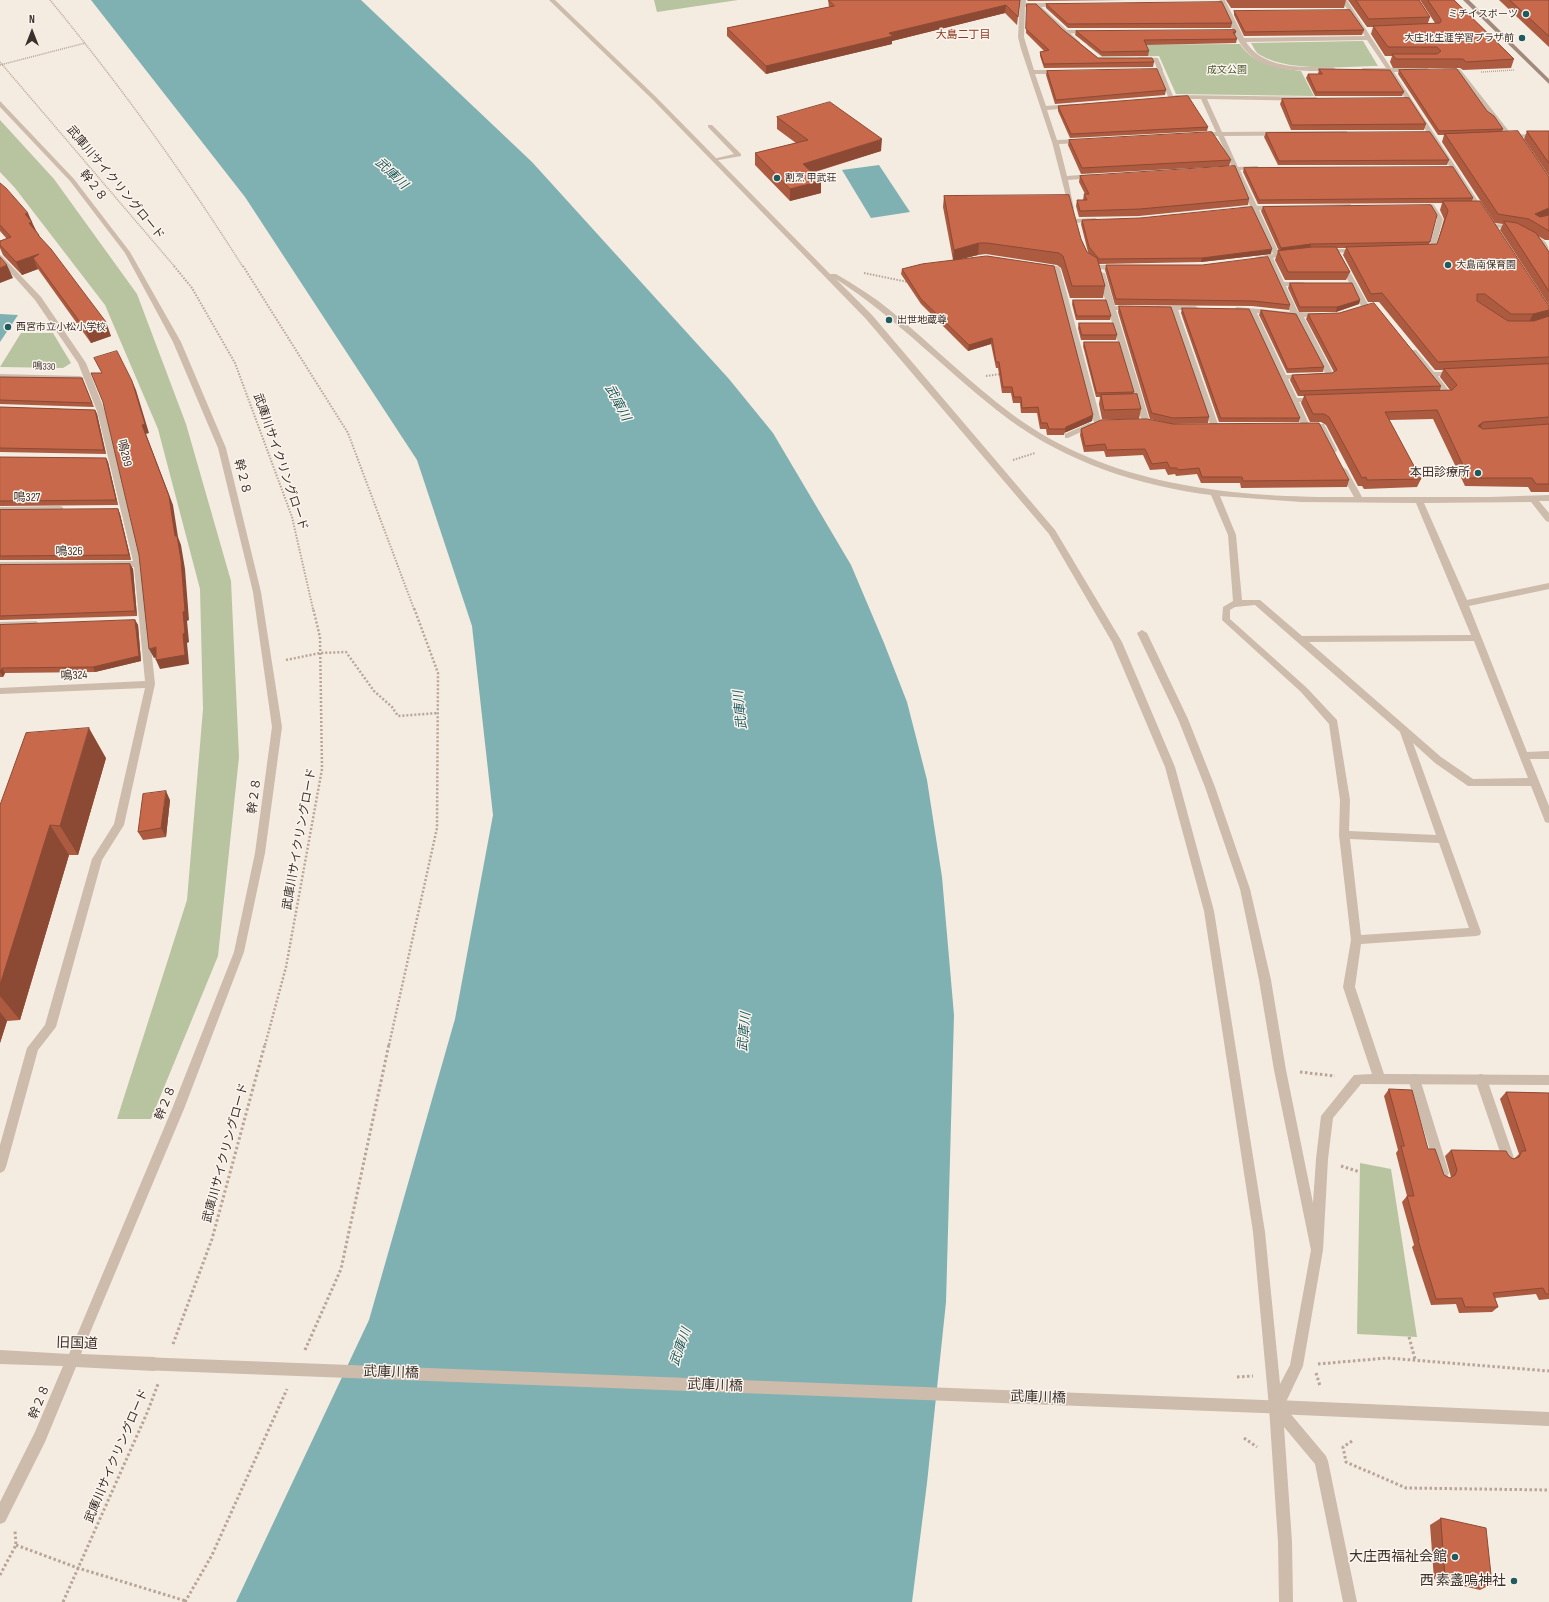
<!DOCTYPE html>
<meta charset="utf-8">
<style>
body{margin:0}
#map{position:relative;width:1549px;height:1602px;overflow:hidden;background:#f4ebe1;font-family:"Sofia Sans Condensed",sans-serif}
canvas{display:block}
.north{position:absolute;left:12px;top:12px;width:40px;height:40px;-webkit-text-stroke:3px #fbf5ee;paint-order:stroke;rotate:0deg;font-size:11px;font-weight:700;line-height:16px;text-align:center;color:#3b302b}
.north::after{content:'';display:block;margin:auto;width:14px;height:18px;background:#3b302b;clip-path:polygon(50% 0,100% 100%,50% 72%,0 100%)}
</style>
<div id="map">
<canvas width="1549" height="1602"></canvas>
<div class="north">N</div>
</div>
<script>
const g = document.querySelector('canvas').getContext('2d');
g.lineJoin = 'round';
function fill(path, color) { g.fillStyle = color; g.fill(path, 'evenodd'); }
function strokePath(path, color, width, dash) { g.strokeStyle = color; g.lineWidth = width; g.lineCap = dash ? 'butt' : 'round'; g.setLineDash(dash || []); g.stroke(path); }
function label(font, color, halo, rows, align = 'center') {
  g.font = font + ' "Sofia Sans Condensed","Noto Sans JP",sans-serif'; g.lineWidth = 3; g.setLineDash([]); g.textBaseline = 'middle'; g.strokeStyle = halo; g.fillStyle = color; for (const [text, x, y, turn = 0] of rows) {
    g.save(); g.translate(x, y); g.rotate((+turn || 0) * Math.PI / 180); g.textAlign = isNaN(turn) ? turn : align; if (halo) g.strokeText(text, 0, 0); g.fillText(text, 0, 0); g.restore();
  }
}
fill(new Path2D(`
 M654,0H738L657,12Z
 M1360,41H1363L1378,66C1344,66 1291,73 1260,55C1256,53 1254,48 1251,43Z
 M1240,44C1253,65 1279,68 1301,71L1314,96L1176,94L1159,56L1102,57L1087,45Z
 M0,120L54,179L137,294L186,424L231,581L239,757L218,956L151,1119H117L187,900L203,709L200,589L158,429L105,305L15,188L0,172Z
 M21,333H53L71,363L63,368L0,367Z
 M1360,1163L1391,1169L1417,1337L1357,1334Z`), '#b8c4a0');
fill(new Path2D(`
 M91,0H361L532,162L729,379L773,433L851,565L884,643L907,702L927,780L942,877L954,1015L946,1302L927,1483L912,1602H236L369,1320L455,1019L493,815L472,626L417,460L245,197Z
 M879,165L910,212L871,218L842,170Z
 M0,314L18,315L0,342Z`), '#7fb0b2');
strokePath(new Path2D(`
 M50,0C120,85 184,174 243,267
 M0,62L175,267
 M0,65L85,43
 M1481,72L1514,70`), '#b9a596', 1.5, [1, 1]);
strokePath(new Path2D(`
 M174,266L192,288L235,363L292,517L313,609
 M243,266L348,433L414,609
 M864,273L908,282
 M986,376L1001,374
 M1013,460L1035,453`), '#b9a596', 2, [1.5, 1.5]);
strokePath(new Path2D(`
 M286,660L320,653L346,652L374,691L392,707L398,716L438,713
 M265,1045L286,967L322,769L320,637L313,608
 M389,1045L437,828L438,673L414,608`), '#b9a596', 2.5, [2, 2]);
strokePath(new Path2D(`
 M1300,1072L1335,1076
 M1341,1166L1360,1172
 M1409,1337L1415,1359
 M173,1344L212,1239L265,1044
 M305,1350L341,1269L389,1044
 M1318,1364L1387,1358L1549,1371
 M1316,1373L1320,1386
 M1237,1377L1253,1376
 M1244,1438L1257,1447
 M1352,1441L1343,1447L1346,1462L1406,1488L1549,1490
 M16,1545L78,1568L186,1601
 M0,1575L16,1545L15,1531
 M63,1602L147,1413L158,1384
 M185,1602L212,1555L287,1389`), '#b9a596', 3, [2.5, 2.5]);
fill(new Path2D(`
 M708,125H712L741,154V156L713,161V159L734,154L708,127Z
 M1414,1074L1418,1075L1420,1079L1449,1173L1447,1177L1443,1179L1439,1177L1437,1173L1408,1079L1410,1075Z
 M1481,1074L1485,1075L1487,1079L1514,1158L1512,1162L1508,1164L1504,1162L1502,1158L1475,1079L1477,1075Z`), '#cdbbac');
fill(new Path2D(`
 M1037,3L1080,42V44H1076L1035,6L1034,5Z
 M1140,57L1158,58L1163,70L1158,71L1154,61L1138,60V58Z`), '#cdbbac');
fill(new Path2D(`
 M549,0H555L656,97L830,274H836C855,285 874,297 891,311C932,345 970,383 1013,415C1111,487 1235,498 1354,497L1339,470L1343,467L1347,470L1362,497H1490L1549,495V501H1539L1549,513V522L1546,521L1531,502L1424,503L1467,600L1549,583V589L1469,606L1527,752L1549,751V759H1530L1549,806V823L1545,822L1544,819L1531,786H1468L1435,763L1413,743L1481,932L1480,935L1476,936L1361,944L1355,987L1384,1074L1549,1075V1085L1361,1084L1333,1118L1328,1159L1323,1250L1303,1366L1284,1406L1326,1456L1328,1461L1357,1602H1343L1315,1464L1284,1427L1292,1542L1293,1602H1279L1278,1542L1269,1407L1253,1232L1204,911L1165,767L1112,642L1049,534L866,319L652,99ZM836,279C898,319 948,373 1007,418C1066,462 1139,486 1211,495L1228,535L1233,601L1223,607L1222,620L1301,692L1329,724L1340,800L1339,835L1351,940L1343,987L1372,1074L1354,1075L1321,1116L1316,1159L1313,1203L1286,1070L1271,980L1250,889L1215,787L1188,719L1147,633L1142,630L1137,633L1178,719L1205,787L1240,889L1259,980L1274,1070L1311,1250L1290,1365L1280,1384L1265,1232L1214,911L1175,767L1122,642L1055,530L872,315ZM1220,496L1301,502L1416,503L1471,635L1302,636L1260,600H1242L1236,535ZM1255,605L1400,732L1436,835L1349,831L1350,800L1337,720L1307,688L1230,619V610L1235,607ZM1474,641L1528,778L1473,779L1441,757L1309,642ZM1350,839L1439,843L1469,928L1361,935Z
 M1020,0H1026V3H1060L1063,5L1060,7H1025L1024,37L1034,70H1060L1063,72L1060,74H1035L1046,106L1072,104L1075,106L1072,108L1047,110L1057,140L1082,139L1085,141L1082,143L1059,144L1067,176L1093,174L1096,176L1093,178L1068,180L1074,209L1069,208L1052,142L1021,49L1018,37Z
 M1219,0H1225L1244,38L1365,36L1341,0H1347L1391,68H1427L1430,70L1427,72H1394L1485,212L1484,213L1479,212L1388,72H1363L1360,70L1363,68H1386L1367,40L1246,42C1264,70 1303,67 1333,67L1336,69L1333,71C1308,71 1268,73 1249,54C1235,41 1228,18 1219,0Z
 M1065,30H1090L1093,32L1090,34L1063,33L1062,32Z
 M1142,69H1162L1173,96L1176,95L1316,97L1319,99L1316,101L1207,99L1222,132L1346,131L1349,133L1346,135L1224,136L1238,167L1257,166L1260,168L1257,170H1240L1257,206L1350,204L1353,206L1350,208L1259,210L1279,253L1289,252L1292,254L1273,258L1284,282H1303L1307,284L1303,286H1286L1298,312L1321,313L1325,315L1321,317H1304L1334,375L1330,377L1288,379L1297,398H1316L1320,400L1316,402H1299L1309,424H1324L1337,450L1336,452H1330L1318,428H1303L1249,312L1237,311L1233,309L1237,307L1290,312L1267,259L1256,261L1253,259L1256,257L1273,254L1252,210L1240,211L1237,209L1240,207L1250,206L1234,171H1223L1220,169L1223,167H1232L1218,136H1200L1197,134L1200,132H1216L1201,99H1169L1158,72H1144L1141,70ZM1257,313L1296,316L1325,373L1286,375Z
 M1443,69H1460L1512,135L1549,133V137L1506,138V136L1456,72H1445L1442,70Z
 M1432,204L1434,205L1443,219L1435,250C1432,253 1425,253 1422,250L1429,248L1437,219L1429,206Z
 M1095,218L1097,219V221L1075,223L1072,221L1075,219Z
 M1491,224L1515,225L1518,227L1515,229L1489,227L1488,226Z
 M1534,235C1543,238 1549,243 1549,253C1543,250 1538,242 1532,238V236Z
 M1325,249H1357L1360,251L1357,253L1323,252V250Z
 M0,255L2,256L41,297L86,363L105,411L142,564L155,684L124,825L102,860L56,1027L38,1050L6,1167L4,1171L0,1173V1145L27,1048L45,1025L92,859L114,824L145,688L0,694V688L145,681L134,567L0,568V562L133,561L97,411L78,363L35,300L0,261Z
 M1088,260L1098,265H1118L1121,267C1113,273 1094,269 1086,263L1085,262Z
 M1340,262L1345,263L1369,306L1368,308L1361,306L1339,263Z
 M1041,264L1057,266L1060,268L1101,421H1110L1114,423L1110,425H1096L1068,438H1065V434L1089,423H1094L1054,270L1039,267V265Z
 M1099,272L1105,273L1115,306H1131L1135,308L1131,310H1116L1150,422L1149,424H1146L1142,422L1097,273Z
 M1156,306H1195L1199,308L1195,310H1178L1219,427L1218,429H1212L1211,427L1171,310H1156Z
 M1410,350H1416L1434,372H1458L1459,374L1455,376H1438L1452,395L1451,397H1445L1410,354Z
 M0,374L80,376L84,378L80,380L0,378Z
 M60,506L63,507V511L0,513V507Z
 M36,621L40,624L39,626L0,628V622Z`), '#cdbbac');
fill(new Path2D(`
 M0,101L74,179L130,252L181,342L226,448L261,592L282,727L265,853L244,952L184,1109L81,1354L154,1357L159,1359L161,1364L159,1369L154,1371L76,1367L45,1442L5,1522L0,1524V1502L35,1432L63,1366L0,1364V1350L69,1354L172,1109L234,952L255,853L272,727L253,592L218,448L173,342L125,253L70,181L0,107Z
 M1276,1400L1549,1412V1426L1276,1414L1271,1412L1269,1407L1271,1402Z`), '#cdbbac');
fill(new Path2D(`
 M1463,0H1469L1549,79V84Z`), '#a18a7d');
strokePath(new Path2D(`
 M154,1364L1276,1407`), '#cdbbac', 13);
fill(new Path2D(`
 M828,0H1020L1017,25L1005,13L892,41V44L766,74L727,36V28L829,7Z
 M1027,0H1126L1028,1Z
 M1226,0H1346L1344,8H1231Z
 M1348,0H1419L1430,17L1428,23H1435L1420,0H1454L1514,59L1511,68L1463,70L1460,68H1393L1390,62L1392,56H1385L1371,34L1373,27H1367Z
 M1499,0H1549V47Z
 M1027,4L1062,29L1098,58L1154,62L1153,67L1044,68L1040,56V52L1044,51L1026,33Z
 M1046,4L1232,23L1231,28H1068L1046,8Z
 M1234,11L1364,30L1362,35L1244,36L1234,15Z
 M1076,31L1236,32L1235,35L1237,39L1236,43L1146,45L1149,51L1148,56H1102L1075,35Z
 M1319,69L1404,92L1402,96H1315L1306,78L1308,74H1318Z
 M1399,70L1487,111L1503,129L1502,132L1549,177V240H1545L1538,236L1549,252V305L1500,230L1503,224L1495,223L1442,142L1444,135H1438L1398,74Z
 M1047,71L1166,90L1165,95L1055,104L1046,75Z
 M1282,99L1426,124L1424,130H1291L1280,104Z
 M1058,106L1208,127L1207,131L1070,138L1058,111Z
 M777,117L881,151L812,173L821,193L790,201L755,165V153L796,143L777,129Z
 M1527,131H1549V176L1524,139Z
 M1266,133L1449,160L1447,165H1278L1264,137Z
 M1069,140L1231,160L1229,166L1081,174L1068,145Z
 M1244,168L1473,198L1472,201L1549,306V492H1531L1528,487L1465,486L1433,419L1389,420L1421,479L1417,487L1364,489L1362,486H1358L1326,425L1321,422H1310L1301,403L1304,396H1298L1290,380L1292,375L1332,373L1334,372L1306,319L1308,314L1441,386L1440,390H1450L1440,377L1443,370H1435L1379,302H1368L1343,255L1346,248H1337L1350,272L1346,280H1285L1275,260L1278,251H1279L1261,211L1263,207L1430,242L1429,244H1437L1444,219L1440,210L1442,203L1258,204L1243,172Z
 M1080,176L1249,199L1248,205L1139,216L1079,217L1076,206L1077,200H1083L1084,194H1085L1079,182Z
 M0,183L30,220L41,239L111,336L91,343L38,269L22,275L3,255L0,248V241L7,239L0,231Z
 M944,196L1081,239L1087,252L1090,254L1088,252L1081,224L1082,220L1271,254L1201,262L1099,264L1105,286L1103,298H1070L1061,268L1057,265L986,254L978,255L961,259L1093,415L1092,421L1064,433V435H1047L1046,429H1040L1037,413H1021L1020,403H1013L1011,393H1002L998,368H996L991,344L968,351L921,304L901,274L902,269L953,260L943,207Z
 M1106,265L1290,305L1289,310L1252,306L1115,305L1105,270Z
 M1290,283L1360,300L1359,304L1336,312H1299L1288,288Z
 M1073,300L1111,316L1110,320H1076L1072,304Z
 M1119,306L1209,417L1208,423L1171,424L1150,419L1118,312Z
 M1182,308L1300,418L1299,422H1219L1181,313Z
 M1261,310L1324,367L1323,372L1287,373L1259,315Z
 M1079,323L1117,335L1116,340H1081L1078,328Z
 M1084,342L1134,392L1133,395L1141,409L1139,419H1102L1099,404L1100,397H1096L1083,346Z
 M0,377L82,378L94,407L0,404Z
 M0,407L95,410L97,414L106,454L0,452Z
 M1081,429L1349,480L1347,487L1241,488L1240,483H1201L1197,474L1176,476L1175,474L1168,475L1165,469L1150,470L1143,455L1106,457L1104,451L1084,452L1080,435Z
 M0,457L106,458L108,462L118,505L0,506Z
 M118,509L120,514L131,560H0V510Z
 M130,564L133,569L137,616L0,620V565Z
 M135,620L138,625L141,661L95,672L5,673L3,677H0V625Z
 M106,758L78,855H69L20,1020L7,1021L0,1043V805Z
 M170,800L166,837L143,840L138,832Z
 M1389,1089L1428,1149L1444,1175L1450,1178L1451,1177L1445,1156L1451,1150L1509,1156L1513,1159L1515,1158L1519,1154L1500,1099L1506,1092L1549,1093V1299L1539,1300L1536,1294L1495,1298L1498,1307L1492,1312L1459,1313L1456,1304L1431,1305L1412,1247L1414,1245L1402,1202L1407,1196L1396,1153L1398,1150L1384,1096Z
 M1441,1518L1492,1584L1480,1590L1434,1579L1430,1525Z`), '#ac5a40');
fill(new Path2D(`
 M1006,5L1005,13L892,41V44L766,74V66L889,33Z
 M882,139L881,151L803,175V164Z
 M821,181V193L790,201V189Z
 M1549,208V215L1533,222L1535,214Z
 M28,213L32,222L38,235H39L45,248L35,236L25,214Z
 M979,243L978,255L953,261L954,250Z
 M1311,244L1310,248L1280,252L1281,248Z
 M1272,249L1271,254L1201,262L1202,258Z
 M39,254L33,258L38,269L22,275L16,262Z
 M7,265L13,278L0,283V268Z
 M1360,300L1359,304L1336,312L1337,307Z
 M1549,310V317L1529,322L1533,314Z
 M106,322L111,336L91,343L85,329Z
 M992,338L991,344L968,351L969,345Z
 M132,381L136,390L149,433L146,434L173,505L178,537L181,545L185,569L189,620L187,621L189,642L187,643L189,664L160,669L156,660L175,536L142,425Z
 M95,410L97,414L106,454L104,450Z
 M1093,415L1092,421L1064,433V435L1066,427Z
 M1483,422L1479,430L1478,426Z
 M106,458L108,462L118,505L116,500Z
 M118,509L120,514L131,560L129,555Z
 M130,564L133,569L137,616L135,611Z
 M135,620L138,625L141,661L95,672L93,667Z
 M156,647L161,656L154,658L149,649Z
 M2,668L5,673L3,677L0,672Z
 M89,728L106,758L78,855L60,826Z
 M166,791L170,800L166,837L161,828Z
 M50,825L69,855L20,1020L0,996V985Z
 M0,1012L7,1021L0,1043Z`), '#8c4a34');
const building = new Path2D(`
 M829,0H1020L1018,17L1006,5L889,33L893,36L766,66L727,28L834,6Z
 M1356,0H1419L1430,17L1369,19Z
 M1428,0H1454L1514,59L1466,62L1463,59H1396L1392,54H1437L1441,51L1437,47H1388L1373,26L1440,23L1441,20Z
 M1510,0H1549V36Z
 M1222,2L1232,23L1068,24L1046,4Z
 M1027,4H1036L1062,29L1098,58H1152L1154,62L1044,64L1040,52L1049,50L1026,29Z
 M1350,10L1364,30L1245,32L1234,11Z
 M1235,30L1236,32H1233L1237,39L1144,40L1149,51L1102,52L1076,31Z
 M1157,69L1166,90L1056,100L1047,71Z
 M1319,69L1390,70L1404,92H1316L1308,74H1322Z
 M1457,69L1487,111L1494,116L1503,129L1439,131L1399,70Z
 M1188,96L1208,127L1071,134L1058,106L1170,97Z
 M1409,98L1426,124L1292,125L1282,99Z
 M830,102L882,139L803,164L821,181L790,189L755,153L808,140L777,117Z
 M1518,131L1549,177V208L1535,214L1540,217L1549,215V231L1529,219L1498,214L1445,134Z
 M1527,131H1549V163Z
 M1212,132L1231,160L1082,168L1069,140Z
 M1430,132L1449,160L1279,161L1266,133Z
 M1235,166L1249,199L1140,209L1080,211L1077,200H1087L1084,194H1089L1080,176Z
 M1453,167L1473,198L1259,200L1244,168Z
 M0,183L6,188L28,213L25,214L32,222L29,223L39,235H38L51,249L106,322L85,329L33,258L39,254L16,262L0,245V241L11,237L0,225Z
 M1069,195L1081,239L1087,252L1097,258L1105,286H1072L1063,256L1059,253L987,243H979L954,250L944,196Z
 M1443,201H1480L1549,306V310L1533,314H1511L1485,294H1477V301L1508,321H1534L1549,316V357L1438,362L1382,293L1371,294L1346,247L1437,244L1448,211Z
 M1431,205L1437,215L1430,242L1311,244L1281,248L1263,207Z
 M1252,207L1272,249L1202,258L1099,259L1089,247L1082,220L1140,218Z
 M1504,221L1517,223L1536,233L1549,252V291Z
 M1313,247H1336L1350,272H1288L1278,251Z
 M987,256L1054,266L1093,415L1066,427L1065,429H1049L1047,423H1041L1038,407L1022,408L1021,397H1014L1012,387H1003L999,362H996L992,338L969,345L921,299L902,269L922,264Z
 M0,257L7,265L0,268Z
 M1268,257L1290,305L1253,301L1116,299L1106,265H1202Z
 M1290,283H1352L1360,300L1337,307H1300Z
 M1073,300H1106L1111,316H1077Z
 M1374,303L1441,386L1300,391L1292,375L1332,373L1337,370L1308,314L1339,313Z
 M1119,306L1171,307L1209,417L1173,418L1152,413Z
 M1182,308L1249,309L1300,418H1221Z
 M1261,310L1296,314L1324,367L1288,369Z
 M1079,323H1113L1117,335H1082Z
 M1084,342H1119L1134,392L1097,393Z
 M117,351L132,381L145,424L142,425L169,496L175,536H177L181,560L185,611L183,612L185,633L183,634L185,655L156,660V647L149,649L139,555L103,402L91,373H102L94,358Z
 M1549,364V417L1483,422L1478,426L1483,429L1549,424V484H1536L1532,478H1469L1437,410L1385,412L1421,479L1367,480L1366,477L1362,478L1329,417L1324,414H1313L1304,395L1452,390L1457,385L1444,369Z
 M0,377L82,378L92,403L0,400Z
 M1137,394L1141,409L1104,410L1101,395Z
 M0,407L95,410L104,450L0,448Z
 M1147,419L1173,424L1319,423L1349,480L1243,481L1242,477H1202L1199,468L1178,470L1177,468H1170L1167,462L1152,464L1145,449L1107,450L1105,444L1085,446L1081,429L1101,420Z
 M0,457L106,458L116,500L0,501Z
 M118,509L129,555L0,556V510Z
 M130,564L135,611L0,616V565Z
 M135,620L139,656L93,667L2,668L0,672V625Z
 M89,728L60,826L50,825L0,985V805L26,733Z
 M166,791L161,828L138,832L143,794Z
 M1389,1089L1412,1090L1428,1149H1435L1444,1175L1450,1178L1455,1175L1457,1170L1451,1150L1506,1151L1509,1156L1513,1159L1519,1157L1522,1151H1526L1506,1092L1549,1093V1294H1546L1543,1288L1493,1293L1498,1307H1465L1462,1298L1436,1299L1418,1240H1419L1407,1196H1414L1401,1146H1404Z
 M1441,1518L1486,1528L1492,1584L1445,1573Z`);
fill(building, '#c8694b');
strokePath(building, '#8c4a34', 1);
for (const [x, y, r, color] of [
 [1526,14,4,"#1f5a5e"],
 [1522,38,4,"#1f5a5e"],
 [777,178,4,"#1f5a5e"],
 [1448,265,4,"#1f5a5e"],
 [889,320,4,"#1f5a5e"],
 [8,327,4,"#1f5a5e"],
 [1478,473,4,"#1f5a5e"],
 [1455,1557,4,"#1f5a5e"],
 [1514,1581,4,"#1f5a5e"]
]) { const dot = new Path2D(); dot.arc(x, y, r, 0, 2 * Math.PI); g.fillStyle = color; g.fill(dot); strokePath(dot, '#fbf5ee', 1.5); }
label('10px', '#3b302b', '#fbf5ee', [
 ["ミチイスポーツ",1518,14,"right"],
 ["大庄北生涯学習プラザ前",1514,38,"right"],
 ["割烹 甲武荘",785,178],
 ["大島南保育園",1456,265],
 ["出世地蔵尊",897,320],
 ["西宮市立小松小学校",16,327]
], 'left');
label('10px', '#4a5a2e', '#fbf5ee', [
 ["成文公園",1227,70]
]);
label('10px', '#3b302b', '#fbf5ee', [
 ["鳴330",44,367,2]
]);
label('11px', '#8c3b22', '#fbf5ee', [
 ["大島二丁目",963,35]
]);
label('12px', '#3b302b', '#fbf5ee', [
 ["武庫川サイクリングロード",115,183,50],
 ["幹２８",93,186,52],
 ["鳴289",124,453,76],
 ["武庫川サイクリングロード",280,462,71],
 ["幹２８",242,477,76],
 ["鳴327",27,498],
 ["鳴326",69,552,-1],
 ["鳴324",74,676,-3],
 ["幹２８",255,796,-82],
 ["武庫川サイクリングロード",300,839,-80],
 ["幹２８",166,1103,-68],
 ["武庫川サイクリングロード",226,1153,-75],
 ["幹２８",40,1402,-68],
 ["武庫川サイクリングロード",117,1456,-67]
]);
label('12px', '#3b302b', '#fbf5ee', [
 ["本田診療所",1470,473]
], 'right');
label('italic 13px', '#1f5a5e', '#fbf5ee', [
 ["武庫川",391,174,43],
 ["武庫川",617,403,62],
 ["武庫川",741,710,-96],
 ["武庫川",745,1032,-85],
 ["武庫川",681,1347,-71]
]);
label('14px', '#3b302b', '#fbf5ee', [
 ["旧国道",77,1344,2],
 ["武庫川橋",391,1373,2],
 ["武庫川橋",715,1386,2],
 ["武庫川橋",1038,1398,2]
]);
label('14px', '#3b302b', '#fbf5ee', [
 ["大庄西福祉会館",1447,1557],
 ["西 素盞嗚神社",1506,1581]
], 'right');
</script>
